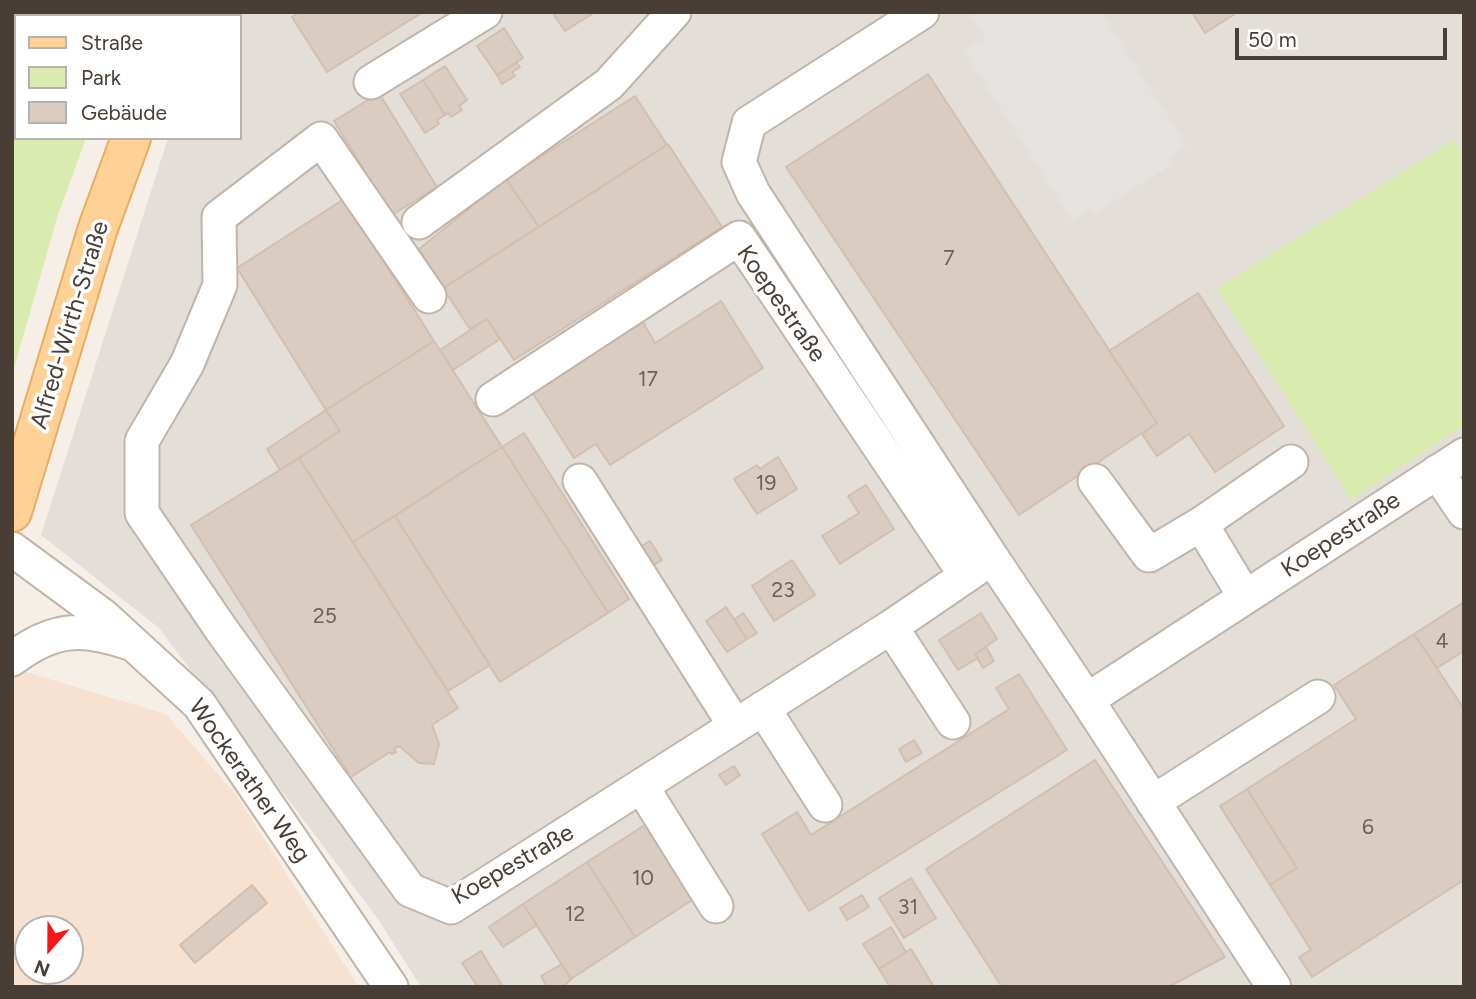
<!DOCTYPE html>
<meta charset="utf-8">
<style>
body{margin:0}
#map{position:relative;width:1476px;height:999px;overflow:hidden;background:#f5efe8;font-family:Figtree,sans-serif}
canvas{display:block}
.frame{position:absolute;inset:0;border:14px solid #483e36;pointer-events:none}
.legend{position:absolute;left:14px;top:14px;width:228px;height:126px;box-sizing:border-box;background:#fff;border:2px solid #b6b2af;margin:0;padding:9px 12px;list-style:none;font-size:21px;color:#483e36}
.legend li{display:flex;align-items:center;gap:14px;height:35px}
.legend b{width:35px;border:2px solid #b6b2af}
.north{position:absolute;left:14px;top:915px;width:70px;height:70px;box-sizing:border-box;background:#fff;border:2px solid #b6b2af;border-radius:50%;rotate:201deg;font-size:19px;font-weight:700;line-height:28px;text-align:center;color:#483e36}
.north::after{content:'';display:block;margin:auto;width:24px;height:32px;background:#ff1415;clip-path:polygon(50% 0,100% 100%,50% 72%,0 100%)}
.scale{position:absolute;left:1235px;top:28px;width:212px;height:32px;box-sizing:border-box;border:4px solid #483e36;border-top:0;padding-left:9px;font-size:21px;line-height:24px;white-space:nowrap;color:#483e36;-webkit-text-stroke:5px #fff;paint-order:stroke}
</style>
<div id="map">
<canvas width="1476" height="999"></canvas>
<div class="frame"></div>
<ul class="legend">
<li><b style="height:9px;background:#ffd196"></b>Straße</li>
<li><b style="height:19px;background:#d9ebaf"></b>Park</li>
<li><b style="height:19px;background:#daccc0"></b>Gebäude</li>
</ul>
<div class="north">N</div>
<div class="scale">50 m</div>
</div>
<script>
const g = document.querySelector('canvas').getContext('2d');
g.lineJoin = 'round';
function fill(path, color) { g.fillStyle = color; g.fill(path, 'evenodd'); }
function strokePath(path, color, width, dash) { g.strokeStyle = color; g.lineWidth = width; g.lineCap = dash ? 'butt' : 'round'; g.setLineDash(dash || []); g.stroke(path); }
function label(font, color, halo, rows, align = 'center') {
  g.font = font + ' Figtree,sans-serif'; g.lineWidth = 7; g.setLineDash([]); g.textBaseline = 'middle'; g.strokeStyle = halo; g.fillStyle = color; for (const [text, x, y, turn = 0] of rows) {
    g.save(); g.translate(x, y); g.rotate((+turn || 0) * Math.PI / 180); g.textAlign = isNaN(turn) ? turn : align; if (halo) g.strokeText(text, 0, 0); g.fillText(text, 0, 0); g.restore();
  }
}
fill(new Path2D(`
 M23,671L166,714L236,795L359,987H12V677ZM28,929H70V971H28Z`), '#f7e2d2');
fill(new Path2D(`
 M228,12H1464V987H421L378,919L159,628L41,535L168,138H240V16H226Z`), '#e4ded9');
fill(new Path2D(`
 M17,12H144L142,16H16V138H86L57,218L12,375V18Z
 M1454,140L1464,161V425L1351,500L1217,288Z`), '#d9ebaf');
fill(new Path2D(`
 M977,12H1101L1187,146L1169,158L1173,164L1095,213L1091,208L1072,220L964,51L985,38L971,16Z`), '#e6e2e0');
const building = new Path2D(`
 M299,12H423L327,72L292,17Z
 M552,12H595L565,31Z
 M1192,12H1238L1205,33Z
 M504,28L523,58L497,75L477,46Z
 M517,63L520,67L512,72L515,76L502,84L497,75Z
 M445,66L467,100L459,106L462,110L451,117L448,113L445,115L423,80Z
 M928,74L1157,423L1019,515L786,167Z
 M423,80L445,115L437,120L439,124L425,133L400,94Z
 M379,93L437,187L392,215L334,121Z
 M635,96L667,145L539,227L506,179Z
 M668,144L722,227L514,360L487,319L470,329L443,288Z
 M506,179L539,227L444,288L419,249Z
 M344,199L434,341L326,410L237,268Z
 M1198,293L1284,426L1215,472L1189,434L1157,456L1142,434L1157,423L1109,351Z
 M721,301L763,368L610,465L596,444L574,458L532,392L643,322L655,343Z
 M487,319L500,339L453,370L440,350Z
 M434,341L502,447L353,542L299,458L340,431L326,410Z
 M326,410L340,431L280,470L267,449Z
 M524,433L629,599L608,613L502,447Z
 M502,447L608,613L500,682L395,516Z
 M778,457L797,489L757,514L734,479L757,465L760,469Z
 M299,458L458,708L432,725L439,744L434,764L419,763L399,746L394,749L396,752L392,754L390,752L351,777L191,525Z
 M866,485L894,529L840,564L822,536L859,513L848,496Z
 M395,516L490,665L448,691L353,542Z
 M650,541L662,560L651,566L640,547Z
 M792,560L815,595L774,621L752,586Z
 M1464,602V651L1437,668L1414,634Z
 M726,607L747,639L727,652L706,621Z
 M743,613L757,633L747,639L734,620Z
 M981,613L997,639L975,654L978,658L958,670L939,640Z
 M1414,634L1464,709V880L1312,977L1299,957L1311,950L1270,885L1297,868L1247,789L1356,719L1334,685Z
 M986,647L994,661L983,668L975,654Z
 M1019,674L1067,750L809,911L762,834L797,812L811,835L1009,709L996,688Z
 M914,740L922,753L906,762L899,749Z
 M1095,760L1225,957L1168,987H1002L926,869Z
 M734,766L740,775L726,785L719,775Z
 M1247,789L1297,868L1270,885L1220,806Z
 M651,821L700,895L635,937L587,862Z
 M587,862L635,937L571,979L523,904Z
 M911,878L936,918L904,938L879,898Z
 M252,885L267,903L195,963L180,945Z
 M862,895L869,907L847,920L840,908Z
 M523,904L537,925L503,947L489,927Z
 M891,927L906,952L879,969L863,944Z
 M911,949L934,987H890L879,969Z
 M481,951L503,987H478L462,963Z
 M562,964L571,979L563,987H547L541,976Z`);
fill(building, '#daccc0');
strokePath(building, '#d2bfaf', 2);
const minor = new Path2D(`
 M922,12L749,123L739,162L753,193L992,558
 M371,82L485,12
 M419,222L609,84L674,12
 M429,296L321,139L219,217L220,285L187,364L142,441V513L221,629L410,890L451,907L891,627L992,558L1087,700L1464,455
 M493,399L739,238L965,574
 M1437,472L1464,512
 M580,481L734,724
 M1095,481L1149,555L1201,524
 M12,549L103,616L199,704L391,987
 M1245,597L1201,524L1291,462
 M891,627L953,722
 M12,659C54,627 82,627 130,643
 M1087,700L1274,987
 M763,708L825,805
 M642,787L716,906
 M1153,802L1318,697`);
const major = new Path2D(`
 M187,16L189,12
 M12,512L98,228L131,138`);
strokePath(minor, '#c1b5aa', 37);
strokePath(major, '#e9ac61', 42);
strokePath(minor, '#fff', 33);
strokePath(major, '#ffd196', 38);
label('21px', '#6c6258', null, [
 ["7",949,259],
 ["17",648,380],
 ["19",766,484],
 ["23",783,591],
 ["25",325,617],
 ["4",1442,642],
 ["6",1368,828],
 ["10",643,879],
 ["31",908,908],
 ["12",575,915]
]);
label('24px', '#483e36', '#fff', [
 ["Koepestraße",781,304,55],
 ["Alfred-Wirth-Straße",70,325,-73],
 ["Koepestraße",1341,535,-33],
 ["Wockerather Weg",249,781,55],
 ["Koepestraße",513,865,-30]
]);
</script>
